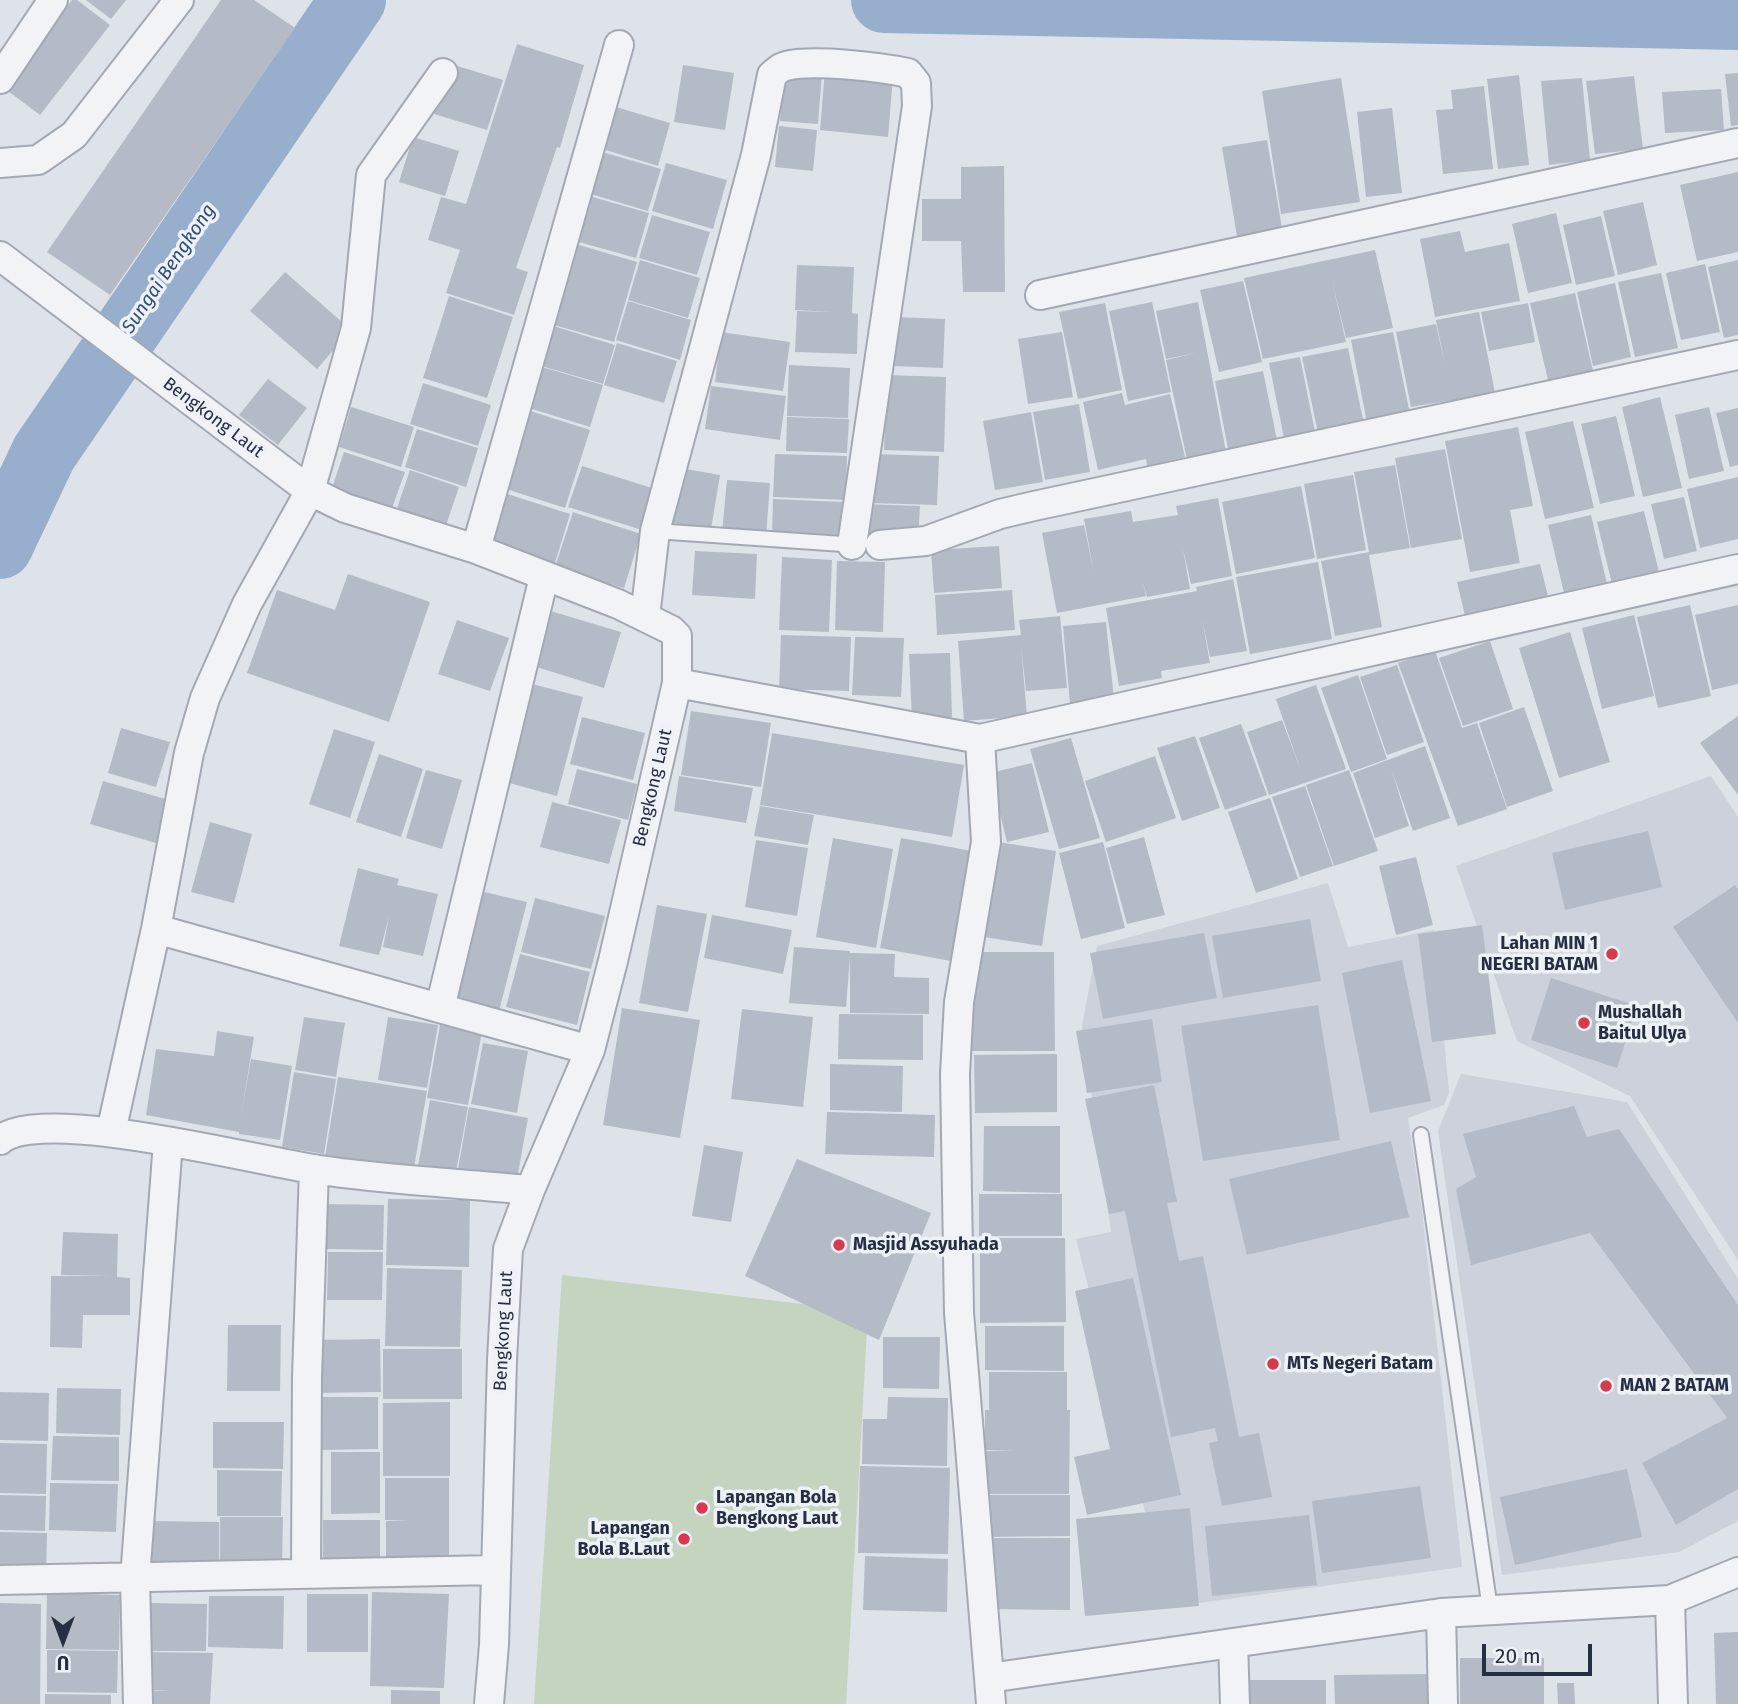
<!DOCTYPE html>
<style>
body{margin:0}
#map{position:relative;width:1738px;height:1704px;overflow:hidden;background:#dee2e9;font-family:"Fira Sans",sans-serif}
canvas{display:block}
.north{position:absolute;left:28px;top:1606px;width:70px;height:70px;-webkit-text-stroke:5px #eef1f6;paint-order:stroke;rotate:180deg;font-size:19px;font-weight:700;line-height:28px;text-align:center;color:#262f41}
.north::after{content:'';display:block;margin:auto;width:24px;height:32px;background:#262f41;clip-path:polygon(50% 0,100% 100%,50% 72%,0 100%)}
.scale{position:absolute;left:1482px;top:1644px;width:110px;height:32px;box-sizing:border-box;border:4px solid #262f41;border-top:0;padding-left:9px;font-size:21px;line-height:24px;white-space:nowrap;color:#262f41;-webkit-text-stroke:5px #eef1f6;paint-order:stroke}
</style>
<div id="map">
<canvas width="1738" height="1704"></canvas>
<div class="north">U</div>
<div class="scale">20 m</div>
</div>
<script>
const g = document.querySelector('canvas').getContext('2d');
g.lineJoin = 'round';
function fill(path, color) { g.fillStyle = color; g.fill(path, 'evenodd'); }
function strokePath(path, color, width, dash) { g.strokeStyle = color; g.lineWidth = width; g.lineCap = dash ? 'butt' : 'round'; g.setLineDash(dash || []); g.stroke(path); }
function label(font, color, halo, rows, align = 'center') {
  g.font = font + ' "Fira Sans",sans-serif'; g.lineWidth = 7; g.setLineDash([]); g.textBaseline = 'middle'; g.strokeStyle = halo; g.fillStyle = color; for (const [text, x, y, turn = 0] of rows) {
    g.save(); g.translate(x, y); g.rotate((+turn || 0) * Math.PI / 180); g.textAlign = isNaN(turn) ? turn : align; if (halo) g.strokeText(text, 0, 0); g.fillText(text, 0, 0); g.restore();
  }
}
fill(new Path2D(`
 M1711,776L1738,817V1260L1630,1096L1517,1041L1456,866Z
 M1328,883L1348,947L1434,930L1449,1093L1444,1105L1408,1118L1422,1211L1462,1567L1169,1607L1076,1239L1111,1232L1082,1026L1097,946Z
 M1461,1074L1627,1102L1738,1279V1521L1679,1552L1502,1575L1438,1131Z`), '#ccd1db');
fill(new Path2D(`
 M562,1275L868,1312L846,1704H534Z`), '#c4d4bf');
strokePath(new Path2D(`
 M884,0L1738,17
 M0,546L44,453L353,0`), '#97afcc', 66);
fill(new Path2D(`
 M72,0H77L110,25L40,115L4,88Z
 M86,0H126L111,19Z
 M221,0H254L295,28L110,295L47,252Z
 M517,44L584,65L560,148L557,147L516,268L528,272L514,315L446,293L460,250L428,240L441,197L466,204Z
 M451,64L503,80L487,130L434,114Z
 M683,65L734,73L725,130L674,122Z
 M784,70L822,73L818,124L780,121Z
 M825,70L893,76L888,137L820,130Z
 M1738,73V125L1731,126L1725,74Z
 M1519,75L1529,165L1498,169L1487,79Z
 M1634,76L1643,149L1595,154L1586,81Z
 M1341,78L1360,202L1281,214L1262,91Z
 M1582,78L1590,160L1549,165L1541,81Z
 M1484,86L1493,169L1443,174L1436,110L1453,109L1451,90Z
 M1721,89L1724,130L1665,133L1662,92Z
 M609,105L670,123L658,166L596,147Z
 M1392,108L1402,193L1366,197L1357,112Z
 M779,126L817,130L813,171L775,167Z
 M413,137L459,151L445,196L399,182Z
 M1267,140L1282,228L1237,236L1222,147Z
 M599,151L661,169L648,211L587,193Z
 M666,163L727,180L713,229L652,211Z
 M1004,166L1005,292H963L961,241H922V199H961V167Z
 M1738,172V252L1697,261L1680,185Z
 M582,194L649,213L636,258L568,239Z
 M1643,202L1657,265L1618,275L1603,211Z
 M1556,213L1572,283L1528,293L1512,224Z
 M652,215L710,232L697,275L639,258Z
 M1601,216L1615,276L1576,285L1563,225Z
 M1460,231L1465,252L1509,243L1520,301L1435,317L1420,239Z
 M569,242L637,262L614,342L547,323Z
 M1375,250L1393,328L1346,338L1332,281L1346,342L1263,359L1244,278Z
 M640,260L700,278L688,318L628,300Z
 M1738,260V335L1724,338L1708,267Z
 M1705,264L1720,332L1681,340L1666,273Z
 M797,265L854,267L852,313L858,314L857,354L795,352L797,311L833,312L795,310Z
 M285,272L351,330L317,369L250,311Z
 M1661,273L1678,348L1635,357L1618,282Z
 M1243,281L1262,362L1219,372L1200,290Z
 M1615,283L1631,357L1593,366L1577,292Z
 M1575,293L1593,371L1548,380L1530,303Z
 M449,296L513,317L487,398L423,378Z
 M628,301L691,320L680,360L616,340Z
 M1152,302L1171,392L1128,401L1109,311Z
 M1198,302L1226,452L1187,460L1166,360L1196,353L1166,359L1156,311Z
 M1105,303L1122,390L1078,399L1059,312Z
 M1528,303L1535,342L1489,351L1481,312Z
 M1479,312L1495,393L1411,407L1396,332L1436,324L1445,365L1436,320Z
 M895,317L945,319L943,368L893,366Z
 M550,325L615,345L603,384L538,365Z
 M721,332L790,342L783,391L715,382Z
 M1062,332L1073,397L1028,404L1018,339Z
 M1393,332L1411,419L1368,428L1351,340Z
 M617,343L677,361L664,403L604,385Z
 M1348,348L1364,424L1318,433L1302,357Z
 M1300,357L1316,437L1285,443L1269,363Z
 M789,365L850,368L848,418L787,416Z
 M542,367L603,385L590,427L529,408Z
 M1263,371L1278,445L1229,454L1215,381Z
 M887,375L946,377L944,452L884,450Z
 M268,379L307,408L278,445L239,415Z
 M423,383L491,405L478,446L410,424Z
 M711,386L786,396L780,440L705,429Z
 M1122,393L1125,405L1170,394L1185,457L1147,466L1146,459L1098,470L1083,402Z
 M1660,397L1682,488L1643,497L1622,407Z
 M1079,404L1090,472L1045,480L1033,412Z
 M351,407L414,427L401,467L339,447Z
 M1709,407L1724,471L1689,479L1675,415Z
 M521,408L590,430L565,508L497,486Z
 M1738,408V465L1730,467L1716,413Z
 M1031,412L1043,482L995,490L983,421Z
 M1616,416L1635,496L1600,504L1581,424Z
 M787,417L849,419L847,453L786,451Z
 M1573,421L1594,508L1545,519L1525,432Z
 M1518,427L1533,506L1510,510L1520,563L1470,572L1445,441Z
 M417,429L478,448L466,487L405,467Z
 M1445,449L1462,539L1411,548L1395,458Z
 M344,452L405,472L391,511L331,491Z
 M775,454L847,456L846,500L773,497Z
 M871,454L939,456L937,505L870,503Z
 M1395,465L1410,548L1369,555L1382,627L1335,636L1321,561L1369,552L1354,472Z
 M582,466L655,489L642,530L568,507Z
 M675,467L720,475L711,529L666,522Z
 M410,470L459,487L444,531L395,514Z
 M1353,475L1366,550L1317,559L1304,484Z
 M1738,477V539L1700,548L1687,489Z
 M727,480L770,483L766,537L722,533Z
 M1301,486L1315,558L1236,574L1222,502Z
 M501,492L570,514L554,566L484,544Z
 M1684,497L1697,551L1664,559L1651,504Z
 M1218,498L1232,576L1191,584L1183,549L1190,589L1147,597L1143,583L1146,596L1057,613L1042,533L1084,525L1094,573L1084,519L1131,511L1133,522L1178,515L1176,506Z
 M773,499L843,502L842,540L772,537Z
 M863,504L920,506L918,540L863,539Z
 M1644,511L1659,572L1612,584L1597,522Z
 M573,512L641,534L624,588L555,567Z
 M1591,515L1607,584L1564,593L1548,525Z
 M999,546L1002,588L934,593L931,550Z
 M695,551L757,554L755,599L692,595Z
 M782,557L832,560L829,632L779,630Z
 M837,561L885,562L883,632L835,630Z
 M1318,562L1332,639L1250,654L1236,577Z
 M1540,564L1549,600L1466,620L1457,582Z
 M348,574L430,602L389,722L247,673L277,590L335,610Z
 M1233,579L1247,651L1210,657L1202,619L1210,663L1161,671L1162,678L1119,686L1106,608L1197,591L1196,587Z
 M1012,590L1015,630L937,635L935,595Z
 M1690,605L1711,696L1658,708L1637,617Z
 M1738,605V684L1712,690L1695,615Z
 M547,610L621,632L604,688L530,665Z
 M1634,615L1654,696L1602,709L1582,628Z
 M1060,616L1067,688L1026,691L1021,646L1027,716L964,721L958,641L1021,635L1019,620Z
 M457,620L509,638L490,691L438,674Z
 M1106,622L1114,699L1070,703L1063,626Z
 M1570,632L1610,762L1559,778L1519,648Z
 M781,635L851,637L849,691L779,689Z
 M855,637L904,638L901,697L852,695Z
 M1490,641L1513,709L1463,726L1439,658Z
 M1435,651L1462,728L1477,723L1507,809L1458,826L1398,663Z
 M950,653L952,717L912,719L909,654Z
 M1397,665L1424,742L1387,755L1360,677Z
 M1358,675L1387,759L1351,772L1321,688Z
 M528,683L583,697L557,796L502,781Z
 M1316,685L1346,769L1269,795L1247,732L1282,720L1301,771L1276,699Z
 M1524,707L1553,791L1507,807L1479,723Z
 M691,711L771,723L761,787L681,775Z
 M1738,716V795L1700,743Z
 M582,717L645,733L633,780L570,764Z
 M1241,724L1267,795L1225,810L1199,738Z
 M121,728L170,742L156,787L108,773Z
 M334,729L375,742L350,818L309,804Z
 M772,733L964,765L952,837L760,805Z
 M1195,736L1220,808L1182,821L1157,748Z
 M1071,738L1100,838L1059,849L1030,749Z
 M1425,746L1450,818L1413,831L1391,768L1409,826L1375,838L1353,773Z
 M379,754L423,769L401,837L356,822Z
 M1155,756L1176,818L1106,842L1085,781Z
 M1032,763L1049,832L1007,842L990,773Z
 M577,769L637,784L628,820L568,804Z
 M426,770L462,780L442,849L406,838Z
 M1349,770L1378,851L1334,866L1306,785Z
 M679,776L753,788L746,823L674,811Z
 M103,781L169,800L156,843L90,824Z
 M1305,786L1333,866L1300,877L1272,797Z
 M1270,798L1298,879L1256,893L1228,812Z
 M552,802L621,820L609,864L540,847Z
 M760,806L814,815L808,845L754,836Z
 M210,822L252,834L234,903L191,892Z
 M1648,831L1662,887L1565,910L1552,853Z
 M1144,837L1165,915L1127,924L1106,848Z
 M833,838L893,849L876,948L816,937Z
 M901,838L972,851L951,961L880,948Z
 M756,840L808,848L797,916L745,907Z
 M998,842L1056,851L1042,946L984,937Z
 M1103,842L1125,928L1081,939L1059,853Z
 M1416,857L1433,925L1396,935L1379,866Z
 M358,868L399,879L397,885L438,894L423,956L383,947L389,917L379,955L339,946Z
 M1735,885L1738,889V1023L1673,927Z
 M476,890L527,902L498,1015L448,1003Z
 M535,898L605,916L591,969L521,952Z
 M657,905L707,914L688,1012L639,1003Z
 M712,915L792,930L783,974L704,958Z
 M1310,919L1321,981L1223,998L1212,936Z
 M1482,925L1496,1034L1432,1042L1418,934Z
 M1204,933L1217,998L1103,1019L1090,953Z
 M794,947L850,951V953L895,954L894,977L929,978V1014L850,1013V957L846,1007L789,1003Z
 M972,952H1054L1055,1051H970Z
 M520,954L590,972L577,1025L506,1007Z
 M1402,960L1431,1101L1370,1113L1342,973Z
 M1551,978L1637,1006L1617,1068L1531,1040Z
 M1318,1005L1340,1140L1203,1161L1181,1026Z
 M622,1008L700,1020L680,1138L603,1125Z
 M742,1009L813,1017L803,1107L731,1099Z
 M839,1014L923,1015V1060L838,1059Z
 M304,1017L345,1023L336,1077L295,1070Z
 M388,1017L438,1025L427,1088L378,1080Z
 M1152,1019L1162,1082L1087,1093L1076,1031Z
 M440,1025L482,1032L468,1105L427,1098Z
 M217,1031L254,1037L241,1116L251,1059L292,1066L280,1140L239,1134V1132L146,1115L156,1049L214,1056Z
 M483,1043L528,1051L517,1113L471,1104Z
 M1057,1054V1112L975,1113L974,1055Z
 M830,1064L903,1066L902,1112L830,1110Z
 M294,1072L336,1079L324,1154L282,1147Z
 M338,1077L427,1091L414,1168L325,1157Z
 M1154,1085L1177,1202L1167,1203L1179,1261L1203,1256L1239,1437L1259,1433L1272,1497L1222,1506L1209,1443L1218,1441L1215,1428L1171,1437L1125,1211L1109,1214L1085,1099Z
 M430,1100L468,1107L456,1172L418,1166Z
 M1574,1106L1587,1137L1619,1129L1738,1305V1489L1676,1525L1642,1463L1727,1418L1590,1233L1471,1265L1456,1189L1476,1177L1463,1134Z
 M469,1107L528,1118L517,1179L458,1169Z
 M827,1112L935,1115L934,1157L825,1154Z
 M984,1126H1060V1193L983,1191Z
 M1391,1141L1409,1217L1247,1255L1229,1179Z
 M704,1145L743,1152L731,1222L692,1216Z
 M797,1159L931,1213L879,1340L745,1276Z
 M979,1194H1062V1236H979Z
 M388,1199L470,1200L469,1267L386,1265Z
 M326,1204L384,1205L383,1250L325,1249Z
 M63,1232L118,1234L117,1277L130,1278V1315H83L82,1348L50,1347L51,1276H110L61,1275Z
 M980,1238H1065L1066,1322L980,1323Z
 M328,1252H383L382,1300H327Z
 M387,1268L462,1270L460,1347L385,1346Z
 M1133,1278L1181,1495L1087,1515L1074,1457L1110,1449L1075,1291Z
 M228,1325H281L280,1391H227Z
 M985,1326H1064V1371L985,1370Z
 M883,1337H940L939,1389L883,1388Z
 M380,1339L381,1392L317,1393V1340Z
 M383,1349H462V1399H383Z
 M989,1372H1067V1410H1070L1069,1494H983V1451H1014L985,1450V1410H989Z
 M57,1388L121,1389L120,1435L56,1433Z
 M0,1392L49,1393L48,1441L0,1440Z
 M318,1397H378V1449L318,1450Z
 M888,1397L948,1398L947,1466L862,1464L863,1419H887Z
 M450,1402V1476H383V1403Z
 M213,1422H284L283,1469L213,1468Z
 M53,1436L119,1437V1481L51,1480Z
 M0,1443L47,1444L46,1494L0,1493Z
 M331,1452H380V1513L331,1514Z
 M860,1466L950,1468L948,1554L858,1553Z
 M1627,1469L1642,1537L1515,1565L1500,1497Z
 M217,1470L282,1471L281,1516H217Z
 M385,1478H449V1565H386V1521L411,1520H385Z
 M50,1483L118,1484L116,1532L49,1530Z
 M1420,1486L1431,1558L1322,1573L1312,1501Z
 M0,1495L46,1496L45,1531L0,1530Z
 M984,1495H1070V1536L984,1537Z
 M1190,1508L1199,1606L1085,1616L1076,1519Z
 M1309,1515L1317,1585L1212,1596L1205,1526Z
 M220,1517H283L282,1565H220Z
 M323,1520H380V1562L323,1563Z
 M151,1521L219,1522V1573L151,1572Z
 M0,1532L47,1533L46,1575L0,1574Z
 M986,1538H1070V1610L986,1609Z
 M865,1556L948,1559L947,1612L863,1610Z
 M372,1592L449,1594L444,1688L370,1686Z
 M47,1593L120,1595L119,1650L46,1649Z
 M307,1594H368V1652H307Z
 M209,1596H284L283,1649L208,1647Z
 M0,1603L41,1604L40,1704H0Z
 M146,1603L207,1604L206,1651H145Z
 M1738,1632V1704H1716L1714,1633Z
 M47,1650L118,1651L117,1693L47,1692Z
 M146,1652L213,1653L210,1704H146V1691H171L146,1690Z
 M1460,1658H1544V1704H1460Z
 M1428,1674V1704H1335L1334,1675Z
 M1245,1680H1326V1704H1245Z
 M1557,1683H1574L1575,1704H1558Z
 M391,1690L440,1691V1704H391Z
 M45,1694L111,1695V1704H45Z`), '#b5bbc6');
const lane = new Path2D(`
 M655,531L857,545
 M1421,1135L1490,1609`);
const street = new Path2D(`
 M0,79L53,0
 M0,163L38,160L74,135L179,0
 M0,256L310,491L345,508L476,549L618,604L671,630L677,636V683L613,961L590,1050L530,1190L508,1249L502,1360L494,1645L489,1704
 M1040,295L1738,143
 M880,545L926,541L1000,514L1034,506L1738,355
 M476,549L619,45
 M645,617L655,531L756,155L772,75C777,71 780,67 786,66C812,59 881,67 908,73L916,83L917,106L852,545
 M677,683L980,739L1738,569
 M980,739L986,842L959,1002L955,1074L959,1313L989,1678
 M156,929L590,1050
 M440,1008L544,577
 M111,1132L156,929L189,753L205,698L247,604L310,491L356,328L371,175L443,73
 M0,1140C41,1105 254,1160 313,1169C384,1180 458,1183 530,1190
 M306,1573L307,1377L314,1169
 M0,1580L495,1570
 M1670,1600L1673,1704
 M1441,1613L1443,1704
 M1233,1643L1235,1704
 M138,1704L135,1578L168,1142
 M991,1704L989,1678L1441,1613L1670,1600L1738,1572`);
strokePath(lane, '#a3a9b3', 18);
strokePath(street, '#a3a9b3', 32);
strokePath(lane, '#f1f3f7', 14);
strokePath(street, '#f1f3f7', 28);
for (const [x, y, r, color] of [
 [1612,954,7,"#d73a4d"],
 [1584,1023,7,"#d73a4d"],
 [839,1245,7,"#d73a4d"],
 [1273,1364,7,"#d73a4d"],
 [1606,1386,7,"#d73a4d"],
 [702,1508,7,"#d73a4d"],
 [684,1539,7,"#d73a4d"]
]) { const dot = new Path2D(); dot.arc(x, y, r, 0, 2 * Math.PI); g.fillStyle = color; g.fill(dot); strokePath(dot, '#eef1f6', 2.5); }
label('18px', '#262f41', '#eef1f6', [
 ["Bengkong Laut",213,418,37],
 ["Bengkong Laut",653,788,-77],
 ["Bengkong Laut",504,1331,-87]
]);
label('bold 18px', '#262f41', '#eef1f6', [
 ["Lahan MIN 1",1598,944,"right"],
 ["NEGERI BATAM",1598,965,"right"],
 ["Mushallah",1598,1013],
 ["Baitul Ulya",1598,1034],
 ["Masjid Assyuhada",853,1245],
 ["MTs Negeri Batam",1287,1364],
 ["MAN 2 BATAM",1620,1386],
 ["Lapangan Bola",716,1498],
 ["Bengkong Laut",716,1519],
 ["Lapangan",670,1529,"right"],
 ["Bola B.Laut",670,1550,"right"]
], 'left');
label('italic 19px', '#2e4d78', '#eef1f6', [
 ["Sungai Bengkong",169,269,-56]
]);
</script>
